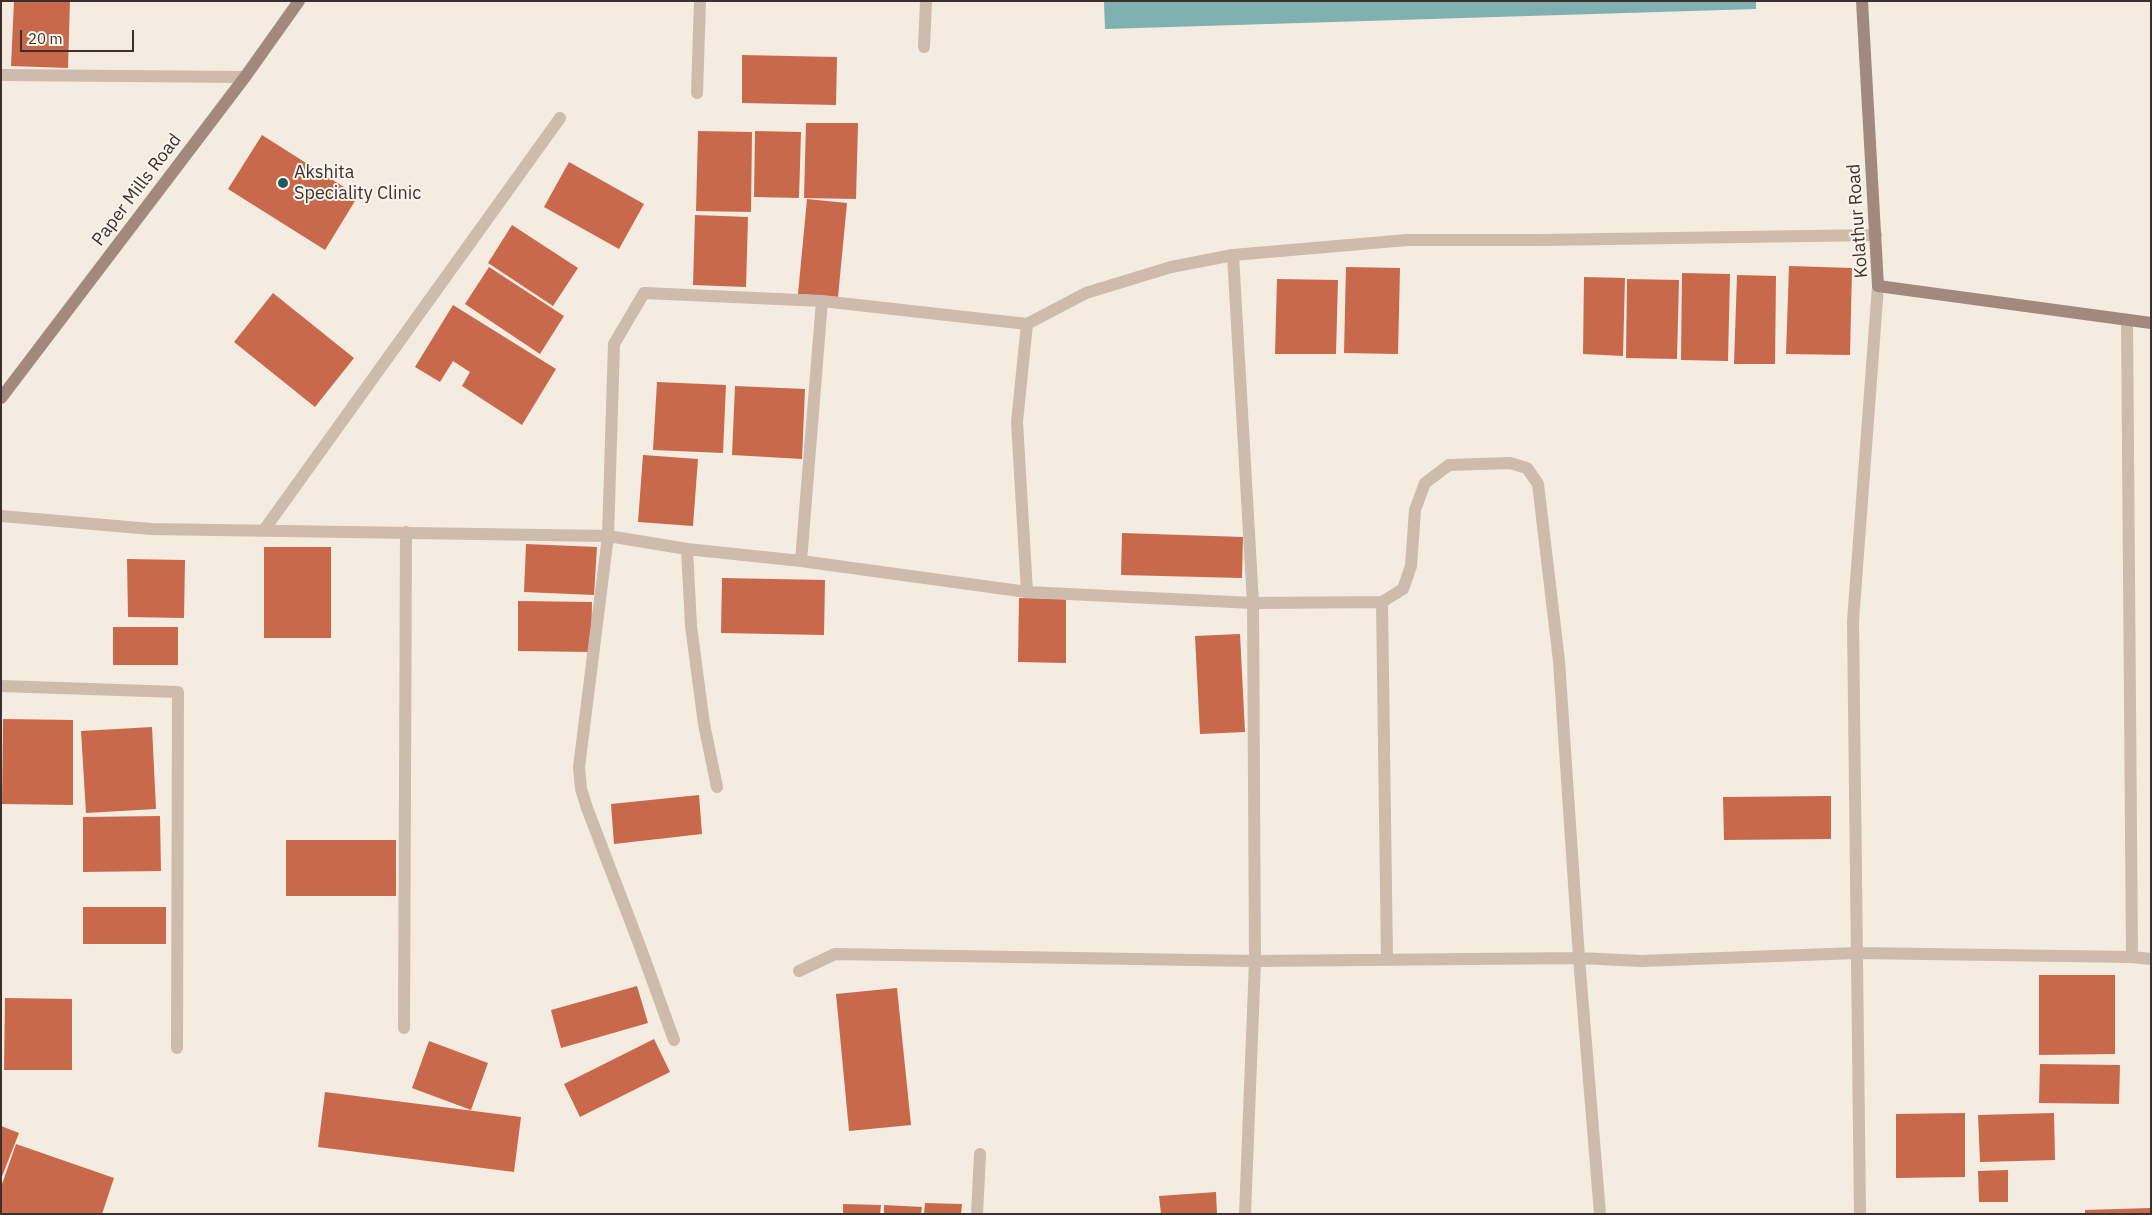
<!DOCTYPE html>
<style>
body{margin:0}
#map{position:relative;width:2152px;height:1215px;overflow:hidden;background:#f4ebe1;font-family:"IBM Plex Sans",sans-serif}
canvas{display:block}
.frame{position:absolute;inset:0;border:2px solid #3b302b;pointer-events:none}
.scale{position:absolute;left:20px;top:30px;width:114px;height:22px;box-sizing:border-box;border:2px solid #3b302b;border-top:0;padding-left:6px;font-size:15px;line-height:18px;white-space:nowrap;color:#3b302b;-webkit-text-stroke:4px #fbf5ee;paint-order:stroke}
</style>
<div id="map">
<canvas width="2152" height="1215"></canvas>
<div class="frame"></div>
<div class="scale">20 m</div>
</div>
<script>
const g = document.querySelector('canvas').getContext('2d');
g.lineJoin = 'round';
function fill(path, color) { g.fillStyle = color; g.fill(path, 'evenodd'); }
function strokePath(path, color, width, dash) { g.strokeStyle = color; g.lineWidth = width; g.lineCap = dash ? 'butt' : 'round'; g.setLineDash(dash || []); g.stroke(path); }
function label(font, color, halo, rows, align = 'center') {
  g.font = font + ' "IBM Plex Sans",sans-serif'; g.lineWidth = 4; g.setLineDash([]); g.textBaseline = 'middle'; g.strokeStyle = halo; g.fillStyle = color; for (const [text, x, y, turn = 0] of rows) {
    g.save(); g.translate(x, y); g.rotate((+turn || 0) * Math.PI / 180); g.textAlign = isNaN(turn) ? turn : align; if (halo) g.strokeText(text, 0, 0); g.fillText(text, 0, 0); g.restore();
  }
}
fill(new Path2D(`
 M1104,1H1756V9L1105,29Z`), '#7fb0b2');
fill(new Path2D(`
 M14,1H70L68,68L11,66Z
 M742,55L837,57L836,105L742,103Z
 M806,123H858L856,199L804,198Z
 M698,131L752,132L751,212L696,211Z
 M755,131L801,132L799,198L754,197Z
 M262,135L358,196L325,250L228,189Z
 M569,162L644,204L619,249L544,207Z
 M807,199L847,203L838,297L798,294Z
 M695,215L748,217L746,287L693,285Z
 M512,225L578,268L553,306L488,263Z
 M1789,266L1852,268L1850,355L1786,354Z
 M489,267L564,316L540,354L465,304Z
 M1346,267L1400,268L1398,354L1344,353Z
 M1682,273L1730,274L1728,361L1681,360Z
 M1737,275L1776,276L1775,364H1734Z
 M1584,277L1625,278L1623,356L1583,354Z
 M1277,279L1338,280L1336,354H1275Z
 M1627,279L1679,280L1677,359L1626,358Z
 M273,293L354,358L315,407L234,342Z
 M453,305L556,369L522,425L462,386L470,372L453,361L440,382L415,367Z
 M657,382L726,385L723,453L653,450Z
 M735,386L805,389L802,459L732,455Z
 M643,455L698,459L693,526L638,522Z
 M1122,533L1243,537L1242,578L1121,575Z
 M526,544L597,547L594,595L524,592Z
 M264,547H331V638H264Z
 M127,559L185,560L184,618L128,617Z
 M722,578L825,580L824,635L721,633Z
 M1019,598L1066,599V663L1018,662Z
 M518,601L592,602L591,652L518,651Z
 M113,627H178V665H113Z
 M1240,634L1245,732L1200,734L1195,636Z
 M3,719L73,720V805L2,804Z
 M152,727L156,809L86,813L81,731Z
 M699,795L702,834L614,844L611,804Z
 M1831,796V839L1724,840L1723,797Z
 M160,816L161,871L83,872V817Z
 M286,840H396V896H286Z
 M83,907H166V944H83Z
 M2039,975H2115V1054L2039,1055Z
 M637,986L648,1023L561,1048L551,1010Z
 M897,988L911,1125L849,1131L836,994Z
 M5,998L72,999V1070H4Z
 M654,1039L670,1072L580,1117L564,1084Z
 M429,1041L488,1063L471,1110L412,1088Z
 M2040,1064L2120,1065L2119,1104L2039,1103Z
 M325,1092L521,1117L514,1172L318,1147Z
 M1965,1113V1177L1896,1178V1114Z
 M2054,1113L2055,1160L1980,1162L1978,1115Z
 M1,1126L19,1133L1,1179Z
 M16,1144L114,1178L102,1214H1V1187Z
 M2008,1170V1202H1979L1978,1171Z
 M1216,1192L1217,1214H1161L1159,1196Z
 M925,1203L962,1204L961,1214H924Z
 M843,1204L881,1205L880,1214H843Z
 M884,1205L922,1207L921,1214H884Z
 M2151,1208V1214H2085V1210Z`), '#c8694b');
strokePath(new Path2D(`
 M924,47L926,1
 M1,75L245,77
 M697,93L700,1
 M1876,235L1541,240H1407L1233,255L1171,267L1086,293L1027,324L1017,422L1027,592L1253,603L1255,961L1579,958L1641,961L1857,953L2132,957L2151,959
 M1233,255L1253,603L1382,602L1403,589L1411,566L1415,510L1425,483L1449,465L1510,463L1527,468L1538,484L1559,661L1579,958L1600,1214
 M822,301L1027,324
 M2127,320L2132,957
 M1,516L151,529L608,536L687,549L801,561L1027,592
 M264,530L560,118
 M687,549L691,626L704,724L717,787
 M1382,602L1387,960
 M1,686L178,692L177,1048
 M799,971L835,954L1255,961L1245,1214
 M404,1028L406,532
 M674,1040L641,949L587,808L581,789L579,767L608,536L614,344L644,293L822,301L801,561
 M977,1214L980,1154
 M1860,1214L1853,621L1878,286`), '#cdbbac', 12);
strokePath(new Path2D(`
 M1862,1L1878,286L2151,323
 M1,398L245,77L299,1`), '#a18a7d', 12);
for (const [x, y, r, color] of [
 [283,183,6,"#1f5a5e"]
]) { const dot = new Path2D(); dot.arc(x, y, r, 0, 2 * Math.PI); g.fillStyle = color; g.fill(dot); strokePath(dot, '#fbf5ee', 2); }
label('18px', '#3b302b', '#fbf5ee', [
 ["Akshita",294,173],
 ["Speciality Clinic",294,194]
], 'left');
label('18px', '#3b302b', '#fbf5ee', [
 ["Paper Mills Road",137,190,-53],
 ["Kolathur Road",1858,221,-94]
]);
</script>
